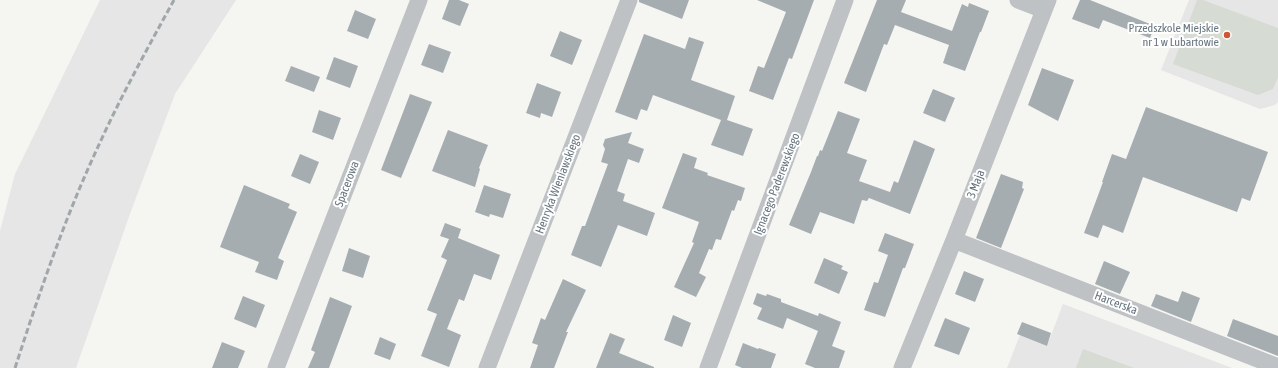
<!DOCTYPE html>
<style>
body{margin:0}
canvas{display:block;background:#f5f5f2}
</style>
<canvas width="1278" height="368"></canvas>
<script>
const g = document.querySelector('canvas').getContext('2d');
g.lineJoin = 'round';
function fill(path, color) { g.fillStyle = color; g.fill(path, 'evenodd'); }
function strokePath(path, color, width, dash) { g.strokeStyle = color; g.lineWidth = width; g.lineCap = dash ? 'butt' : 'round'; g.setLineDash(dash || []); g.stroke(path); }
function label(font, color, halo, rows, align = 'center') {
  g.font = font + ' "Asap Condensed",sans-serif'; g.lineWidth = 4; g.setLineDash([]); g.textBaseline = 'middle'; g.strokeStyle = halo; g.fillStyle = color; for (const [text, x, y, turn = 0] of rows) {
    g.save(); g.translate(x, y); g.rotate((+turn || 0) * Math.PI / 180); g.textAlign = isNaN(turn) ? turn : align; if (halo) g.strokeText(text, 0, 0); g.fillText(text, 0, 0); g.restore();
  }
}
fill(new Path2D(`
 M100,0H236L175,94L131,211L76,368H0V231L15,174Z
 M1189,0H1278V102L1275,105L1260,109L1161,70Z
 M1063,304L1232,368H1007L1020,335L1047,346Z`), '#e5e6e5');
fill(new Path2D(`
 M1197,0H1203L1278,28V77L1273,89L1258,95L1173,64Z
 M1083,349L1134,368H1076Z`), '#d6dbd3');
fill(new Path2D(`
 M449,0H459L469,4L460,26L442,19Z
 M639,0H689L682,19L639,2Z
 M757,0H814L792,59L789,58L773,100L749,91L758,66L764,68L786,12Z
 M877,0H906L901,12L952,31L962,4L968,7L969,3L989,11L981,32H980L965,71L943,63L949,45L895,25L887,45L884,44L866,92L844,83Z
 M1080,0H1090L1155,26L1150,38L1103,20L1099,29L1072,19Z
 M355,10L376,19L368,39L347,31Z
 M560,31L582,40L572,65L550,56Z
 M644,34L685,49L689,37L704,42L691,80L735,96L727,120L753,129L743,156L711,145L721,120L653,95L647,111L641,109L637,120L615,112Z
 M429,44L451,52L443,73L421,65Z
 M334,57L358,66L350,88L326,79Z
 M291,66L320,77L314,92L285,81Z
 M1042,68L1074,80L1058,121L1028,105Z
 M537,83L561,92L552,117L541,113L540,118L526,113Z
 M933,89L955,98L945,122L923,113Z
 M410,94L432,102L401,178L381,170Z
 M1146,107L1268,152L1250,201L1242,198L1237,212L1143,177L1123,233L1103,225L1098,238L1084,233L1103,182H1102L1112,154L1126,159Z
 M319,110L341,118L333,140L312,132Z
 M838,111L860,119L847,153L867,160L859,181L890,192L894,181L898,183L914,140L935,149L910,214L869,198L867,201L862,200L854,224L820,212L811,234L789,225L811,172L817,156H818L820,150L822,151Z
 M448,130L488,145L479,168L480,169L475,187L432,171Z
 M632,132L628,143L644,149L639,163L628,159L617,191L625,194L623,201L655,213L647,236L618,225L601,267L571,255L582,226H585L608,164L601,162L605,149L603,145L605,139Z
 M683,153L697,158L694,168L708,173L707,175L745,188L741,201L738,200L734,211L732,210L721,240L716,239L712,250L709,249L699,273L706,277L696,297L674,287L694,243L692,242L699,222L662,208Z
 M300,154L319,162L310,184L291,176Z
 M1001,174L1023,182L1022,188L1024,189L1001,248L976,238Z
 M244,185L290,204L288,208L297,212L278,258L284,261L277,280L255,272L259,262L220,247Z
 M484,185L511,194L503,218L490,214L489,217L475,212Z
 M445,223L461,229L458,238L500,255L491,280L474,274L464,301L459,299L447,329L461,335L449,367L421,356L437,314L427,310L447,260L441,257L449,239L440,236Z
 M885,233L914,244L905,268H903L885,317L864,310L874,282L878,283L888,255L878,251Z
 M349,248L370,256L363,278L342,271Z
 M824,258L843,266L841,269L848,272L839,294L814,283Z
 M1104,261L1130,272L1120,294L1095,284Z
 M964,271L984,279L975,302L955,294Z
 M563,279L586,290L566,332H568L554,368H530L538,345L532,343L541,318L545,320Z
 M1182,291L1200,298L1191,322L1151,306L1156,294L1178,302Z
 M757,293L766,296L767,294L781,299V302L818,316L819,313L841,322L832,346L845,351L839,368H815L805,364L818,331L787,318L783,329L757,319L762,308L753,304Z
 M243,296L265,305L256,328L234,319Z
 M330,297L352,306L329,368H308L315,352L311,350Z
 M673,315L691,323L682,347L664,340Z
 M945,318L970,328L959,355L934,346Z
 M1233,319L1278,336V356L1227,336Z
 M1022,322L1051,333L1047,346L1017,334Z
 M610,333L625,339L619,353L654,367V368H596Z
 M380,337L396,344L390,360L374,354Z
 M222,342L245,351L238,368H212Z
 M743,343L758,349L759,348L776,354L771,368H742L735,365Z`), '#a6adb1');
strokePath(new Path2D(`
 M1018,0L1044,10
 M954,240L1278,367
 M276,368L419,0
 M487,368L629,0
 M708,368L845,0
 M902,368L954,240L1048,0`), '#bec2c5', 17);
strokePath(new Path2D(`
 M15,368C39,294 64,220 97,149C120,98 147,49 174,0`), '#a0a6aa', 3, [6, 3]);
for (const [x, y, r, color] of [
 [1227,35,4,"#cf5537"]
]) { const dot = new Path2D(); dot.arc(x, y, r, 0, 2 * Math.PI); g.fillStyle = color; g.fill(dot); strokePath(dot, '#fff', 1.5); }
label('12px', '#67757f', '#fff', [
 ["Przedszkole Miejskie",1219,28],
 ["nr 1 w Lubartowie",1219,42]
], 'right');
label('12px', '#67757f', '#fff', [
 ["Spacerowa",347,184,-69],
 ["Henryka Wieniawskiego",558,184,-69],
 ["Ignacego Paderewskiego",777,184,-69],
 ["3 Maja",976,184,-69],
 ["Harcerska",1116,303,21]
]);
</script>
